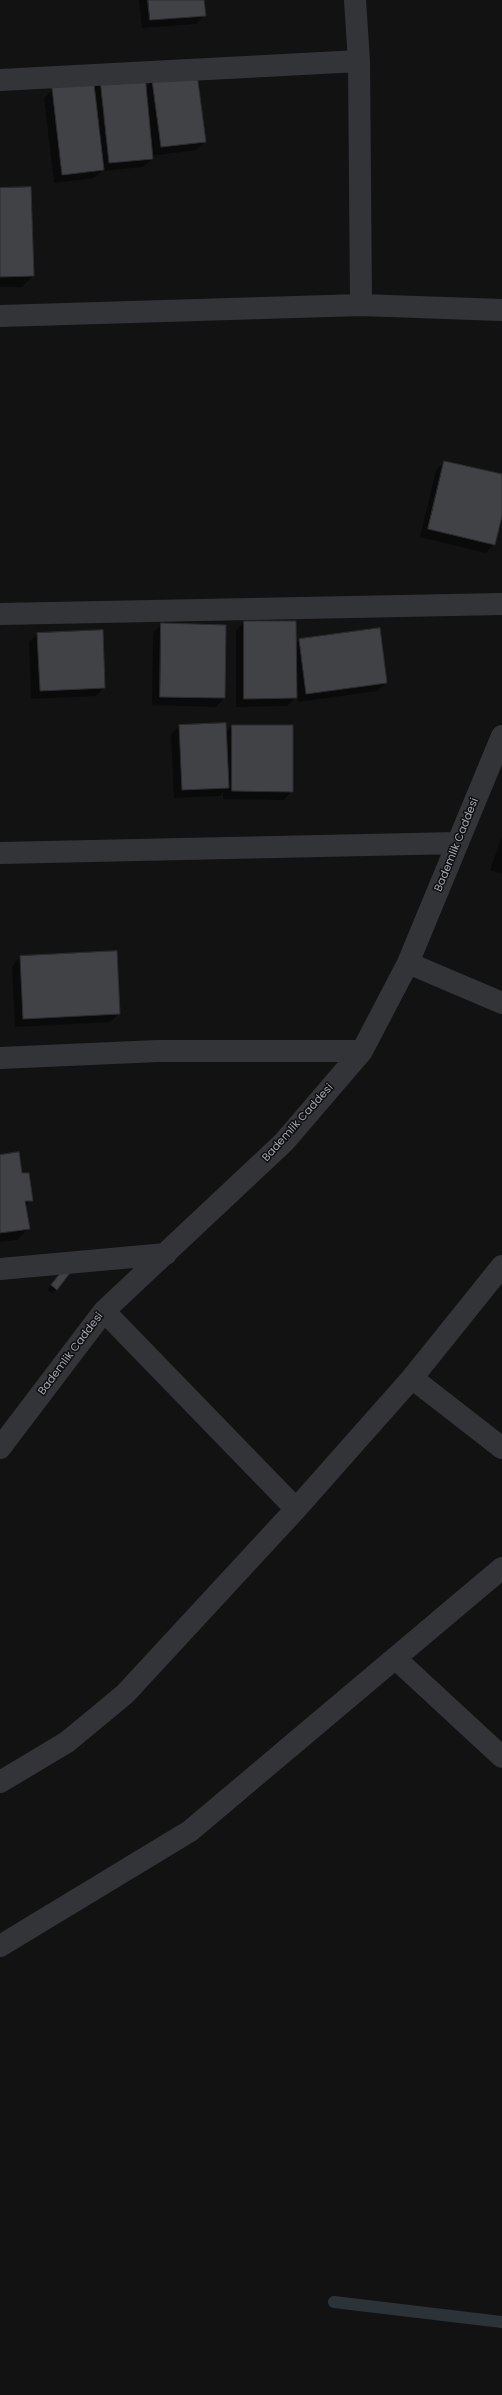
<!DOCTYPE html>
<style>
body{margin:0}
canvas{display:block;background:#121213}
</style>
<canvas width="502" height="2395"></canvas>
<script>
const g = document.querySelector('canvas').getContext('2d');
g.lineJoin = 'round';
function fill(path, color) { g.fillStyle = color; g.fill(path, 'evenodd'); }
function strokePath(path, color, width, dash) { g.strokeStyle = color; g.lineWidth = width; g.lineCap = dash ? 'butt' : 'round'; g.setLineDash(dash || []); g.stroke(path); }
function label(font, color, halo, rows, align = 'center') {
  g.font = font + ' Poppins,sans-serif'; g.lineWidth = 3; g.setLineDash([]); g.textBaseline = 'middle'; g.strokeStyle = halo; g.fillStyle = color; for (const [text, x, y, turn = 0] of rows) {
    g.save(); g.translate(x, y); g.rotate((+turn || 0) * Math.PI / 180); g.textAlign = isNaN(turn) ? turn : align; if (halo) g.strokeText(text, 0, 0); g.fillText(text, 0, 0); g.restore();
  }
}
fill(new Path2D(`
 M139,0H203L205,15L196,24L142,28Z
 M101,80L145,88L152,81L205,141L196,150L151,156L152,159L143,167L102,171L94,178L54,183L44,98L53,89L94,88Z
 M0,189L33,276L22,287H0Z
 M444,462L502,475V512L494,544L486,553L420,537L436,470Z
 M244,622L295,644L300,640L386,683L377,691L298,702L297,696L287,706L236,707V630Z
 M162,624L225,626L224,698L216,707L152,705L153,633Z
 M37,634L104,688L96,696L31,699L29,642Z
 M180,726L226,732L232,726L292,791L284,800L223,799V792L220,796L174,798L171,734Z
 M502,836V874L490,870Z
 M20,957L119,1014L110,1022L15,1027L12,966Z
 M0,1156L21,1175L31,1200L25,1207L28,1229L17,1240L0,1242Z
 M63,1270L56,1289L52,1293L47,1290Z`), '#0007');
strokePath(new Path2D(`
 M334,2302L502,2322`), '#2b3238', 12);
const building = new Path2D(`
 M148,0H204L206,16L150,20Z
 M197,74L206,142L161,147L152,80Z
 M145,75L153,159L109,163L100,79Z
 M94,84L104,170L62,175L52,88Z
 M31,187L34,276L0,277V188Z
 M444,461L502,474V516L495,545L428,529Z
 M244,621H296L297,698L244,699Z
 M161,623L226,625L225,698L160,697Z
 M380,628L387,683L306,694L299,639Z
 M103,630L105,688L40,691L37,633Z
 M226,723L229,788L182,790L179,725Z
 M232,725H293V792L232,791Z
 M117,951L120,1014L23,1019L20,956Z
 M19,1152L22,1173H29L33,1201H25L30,1229L0,1233V1155Z
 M68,1264L73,1269L57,1290L51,1285Z`);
fill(building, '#414246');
strokePath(building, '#2c2c2f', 1);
strokePath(new Path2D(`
 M355,0L359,61L361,305
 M0,80L359,61
 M0,316L361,305L502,310
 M0,614L502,604
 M0,853L458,843
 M408,963L502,1003
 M0,1058L158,1051H362
 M0,1269L166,1254
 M104,1311L296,1509
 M412,1378L502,1448
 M0,1448L104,1311L284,1142L362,1051L408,963L502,736
 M395,1658L502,1757
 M0,1782L67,1742L125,1694L296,1509L412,1378L502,1266
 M0,1946L190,1831L502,1568`), '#333438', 22);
label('11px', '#a4a9b3', '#0d0d0e', [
 ["Bademlik Caddesi",457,845,-68],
 ["Bademlik Caddesi",298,1123,-48],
 ["Bademlik Caddesi",71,1354,-53]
]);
</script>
